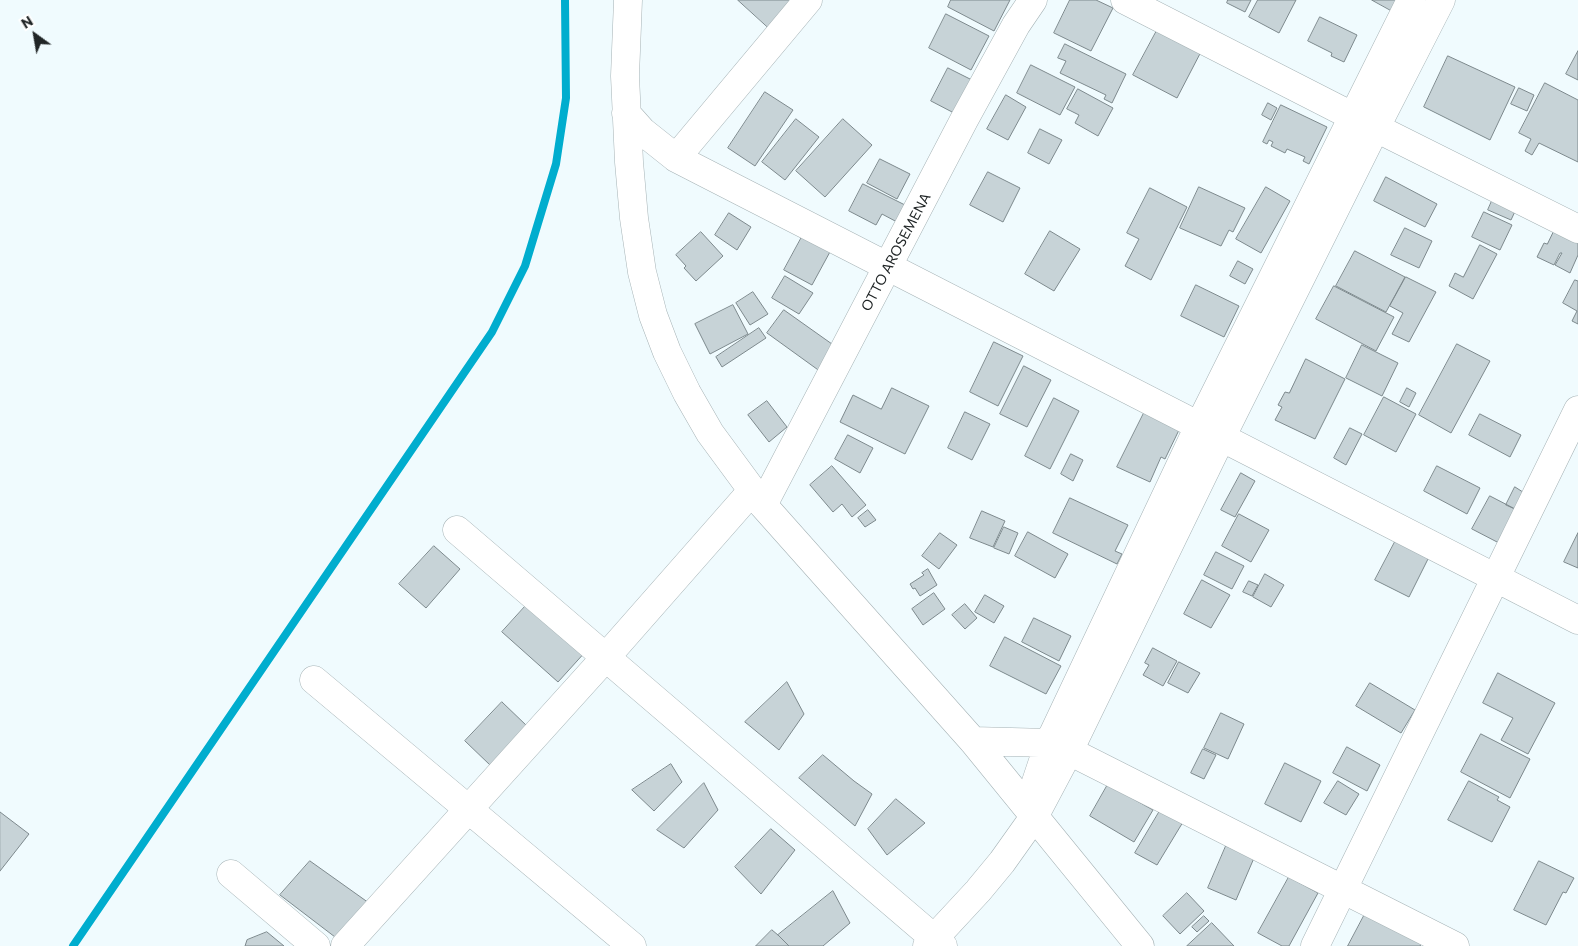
<!DOCTYPE html>
<style>
body{margin:0}
#map{position:relative;width:1578px;height:946px;overflow:hidden;background:#f0fbfe;font-family:Commissioner,sans-serif}
canvas{display:block}
.north{position:absolute;left:10px;top:10px;width:50px;height:50px;-webkit-text-stroke:4px #fff;paint-order:stroke;rotate:328deg;font-size:14px;font-weight:700;line-height:20px;text-align:center;color:#212627}
.north::after{content:'';display:block;margin:auto;width:18px;height:22px;background:#212627;clip-path:polygon(50% 0,100% 100%,50% 72%,0 100%)}
</style>
<div id="map">
<canvas width="1578" height="946"></canvas>
<div class="north">N</div>
</div>
<script>
const g = document.querySelector('canvas').getContext('2d');
g.lineJoin = 'round';
function strokePath(path, color, width, dash) { g.strokeStyle = color; g.lineWidth = width; g.lineCap = dash ? 'butt' : 'round'; g.setLineDash(dash || []); g.stroke(path); }
function fill(path, color) { g.fillStyle = color; g.fill(path, 'evenodd'); }
function label(font, color, halo, rows, align = 'center') {
  g.font = font + ' Commissioner,sans-serif'; g.lineWidth = 4; g.setLineDash([]); g.textBaseline = 'middle'; g.strokeStyle = halo; g.fillStyle = color; for (const [text, x, y, turn = 0] of rows) {
    g.save(); g.translate(x, y); g.rotate((+turn || 0) * Math.PI / 180); g.textAlign = isNaN(turn) ? turn : align; if (halo) g.strokeText(text, 0, 0); g.fillText(text, 0, 0); g.restore();
  }
}
strokePath(new Path2D(`
 M73,946L492,332L525,266L556,164L566,98L565,0`), '#00adce', 8);
const building = new Path2D(`
 M738,0H795L769,28Z
 M951,0H1010L994,31L948,7Z
 M1070,0H1096L1113,8L1091,51L1054,33Z
 M1228,0H1251L1245,12L1227,3Z
 M1258,0H1296L1279,33L1249,17Z
 M1372,0H1403L1396,13Z
 M946,14L989,36L971,70L929,48Z
 M1320,17L1357,35L1344,62L1331,56L1332,53L1308,41Z
 M1161,23L1204,46L1177,98L1133,75Z
 M1065,44L1126,74L1112,103L1104,99L1106,95L1060,73L1066,61L1058,58Z
 M1578,51V80L1566,74Z
 M1448,56L1515,87L1490,140L1424,107Z
 M1031,65L1075,87L1060,115L1017,93Z
 M948,68L972,80L954,113L931,101Z
 M1545,83L1578,100V162L1539,143L1532,155L1525,151L1531,139L1519,133Z
 M1519,88L1534,95L1527,111L1511,104Z
 M1078,89L1113,108L1098,136L1075,123L1079,115L1067,109Z
 M765,92L793,110L755,166L728,148Z
 M1006,95L1026,107L1008,140L987,129Z
 M1268,103L1277,108L1271,120L1262,115Z
 M1281,105L1327,127L1309,164L1303,161L1305,157L1287,149L1285,153L1271,146L1273,142L1269,140L1267,144L1263,142Z
 M796,119L819,137L785,180L762,162Z
 M843,119L872,145L825,197L796,171Z
 M1040,129L1062,140L1049,164L1028,153Z
 M880,159L910,174L897,199L867,183Z
 M988,172L1020,188L1003,222L970,205Z
 M1386,177L1437,204L1425,227L1374,201Z
 M863,184L905,205L897,222L882,214L876,225L849,211Z
 M1199,187L1245,208L1233,232L1229,230L1221,246L1180,228Z
 M1266,187L1290,201L1261,253L1236,239Z
 M1150,188L1187,207L1151,280L1125,266L1139,239L1127,233Z
 M1495,194L1518,205L1511,220L1488,210Z
 M1484,212L1512,225L1500,250L1472,237Z
 M729,213L751,227L737,250L715,235Z
 M1558,223L1578,233V255L1570,273L1555,265L1562,253H1560L1554,265L1537,257L1544,243L1547,244Z
 M1405,228L1432,241L1419,268L1391,255Z
 M1050,231L1080,249L1054,291L1025,274Z
 M701,232L723,256L696,281L684,268L686,266L676,255Z
 M803,235L831,250L812,285L784,270Z
 M1480,245L1497,254L1473,299L1449,286L1455,273L1463,277Z
 M1355,251L1405,277L1386,312L1336,286Z
 M1238,261L1253,269L1245,284L1230,276Z
 M785,276L813,293L799,314L772,298Z
 M1406,277L1436,292L1409,342L1392,334L1403,313L1390,306Z
 M1575,280L1578,281V324L1572,321L1577,311L1563,303Z
 M1196,285L1239,306L1224,337L1181,316Z
 M1334,286L1394,317L1376,351L1316,319Z
 M753,292L768,314L750,325L736,303Z
 M733,305L748,334L710,354L695,324Z
 M784,310L839,349L821,372L767,333Z
 M759,328L766,338L722,367L716,357Z
 M994,342L1023,356L998,406L970,392Z
 M1457,344L1490,361L1451,433L1419,415Z
 M1362,345L1398,363L1382,396L1346,378Z
 M1306,359L1345,379L1315,439L1275,420L1282,407L1278,405L1285,392L1289,393Z
 M1024,366L1051,380L1027,427L1000,414Z
 M892,388L929,406L905,454L840,422L853,395L881,409Z
 M1407,388L1416,393L1409,407L1400,402Z
 M1384,397L1416,414L1396,452L1364,435Z
 M1054,398L1079,411L1050,469L1025,456Z
 M767,401L787,427L769,442L748,415Z
 M965,412L990,424L972,460L948,448Z
 M1144,413L1179,430L1165,459L1161,457L1150,482L1117,467Z
 M1480,414L1521,435L1510,457L1469,435Z
 M1350,428L1362,434L1346,465L1334,458Z
 M848,435L873,448L860,473L835,459Z
 M1071,454L1083,460L1073,481L1061,474Z
 M832,466L866,505L852,517L842,504L833,512L810,485Z
 M1437,466L1480,488L1467,514L1424,491Z
 M1241,473L1255,481L1235,517L1221,510Z
 M1515,487L1526,494L1517,510L1506,505Z
 M1490,496L1517,510L1499,543L1472,529Z
 M1070,498L1128,525L1115,551L1122,554L1117,564L1053,533Z
 M868,510L876,520L865,527L858,518Z
 M982,511L1005,521L993,547L970,538Z
 M1239,514L1269,530L1251,562L1222,546Z
 M1004,527L1018,533L1009,554L994,548Z
 M1028,532L1068,554L1055,578L1015,556Z
 M940,533L957,545L939,569L922,556Z
 M1578,533V568L1564,562Z
 M1396,540L1429,557L1409,597L1375,580Z
 M434,546L460,569L426,608L399,584Z
 M1216,552L1244,566L1232,589L1204,575Z
 M928,569L937,585L920,596L915,588L913,589L910,584L924,575L922,573Z
 M1265,574L1284,585L1271,607L1253,597Z
 M1202,580L1230,595L1211,628L1184,614Z
 M1249,581L1258,585L1252,596L1243,592Z
 M934,593L945,609L923,625L912,609Z
 M985,595L1004,606L994,623L975,612Z
 M531,600L587,650L558,682L502,632Z
 M965,604L977,618L965,629L952,615Z
 M1034,618L1071,636L1059,661L1022,642Z
 M1005,637L1061,666L1046,694L990,666Z
 M1153,648L1177,661L1163,686L1143,675L1149,665L1145,663Z
 M1179,662L1200,673L1188,693L1168,683Z
 M1498,673L1555,703L1528,754L1501,740L1513,718L1483,703Z
 M787,682L804,714L779,750L745,722Z
 M1370,683L1415,710L1401,733L1356,706Z
 M502,702L527,726L490,765L465,741Z
 M1221,713L1244,724L1228,759L1204,748Z
 M1481,734L1530,759L1510,798L1461,772Z
 M1347,747L1380,765L1367,791L1333,773Z
 M1203,749L1216,755L1204,779L1191,773Z
 M823,755L854,781L872,794L855,826L799,778Z
 M1285,763L1321,781L1301,822L1265,804Z
 M671,764L682,782L654,811L632,790Z
 M1111,779L1133,792L1130,797L1153,810L1134,842L1090,816Z
 M1338,781L1359,794L1346,815L1324,803Z
 M1469,781L1499,797L1497,800L1510,807L1492,842L1448,820Z
 M704,783L718,810L684,848L657,830Z
 M896,799L925,823L887,855L868,829Z
 M1161,809L1183,822L1157,865L1135,853Z
 M0,812L29,834L0,871Z
 M771,829L795,850L761,894L735,867Z
 M1226,846L1254,858L1236,900L1208,888Z
 M310,861L369,903L335,937L280,895Z
 M1539,861L1574,878L1566,893L1563,892L1546,925L1514,910Z
 M1289,877L1318,893L1289,946H1282L1258,933Z
 M833,891L850,923L823,946H789L778,935Z
 M1187,893L1204,911L1180,934L1163,916Z
 M1365,914L1422,943L1420,946H1348Z
 M1204,916L1209,921L1197,932L1192,927Z
 M1212,923L1234,946H1187Z
 M772,930L778,935L789,946H756Z
 M267,932L284,946H245L247,940Z`);
fill(building, '#c7d3d7');
strokePath(building, '#7d898d', 1);
const minor = new Path2D(`
 M628,0L625,76L629,162L634,218L642,272L653,315L667,352L687,393L710,433L763,505L973,741L1140,946
 M1125,0L1352,116L1578,229
 M626,113L642,131L676,158L1578,620
 M676,158L808,0
 M763,505L964,120L1016,25L1033,0
 M457,530L943,946
 M314,680L632,946
 M973,741L1049,743L1069,751L1455,946
 M1034,788L1049,743L1199,426L1411,0
 M231,874L316,946
 M345,946L606,657L751,492
 M927,946L978,891L1002,862L1034,817L1069,751L1221,438L1376,127L1441,0
 M1315,946L1578,410`);
strokePath(minor, '#a5b2b5', 29);
strokePath(minor, '#fff', 28);
label('14px', '#212627', '#fff', [
 ["OTTO AROSEMENA",896,252,-62]
]);
</script>
